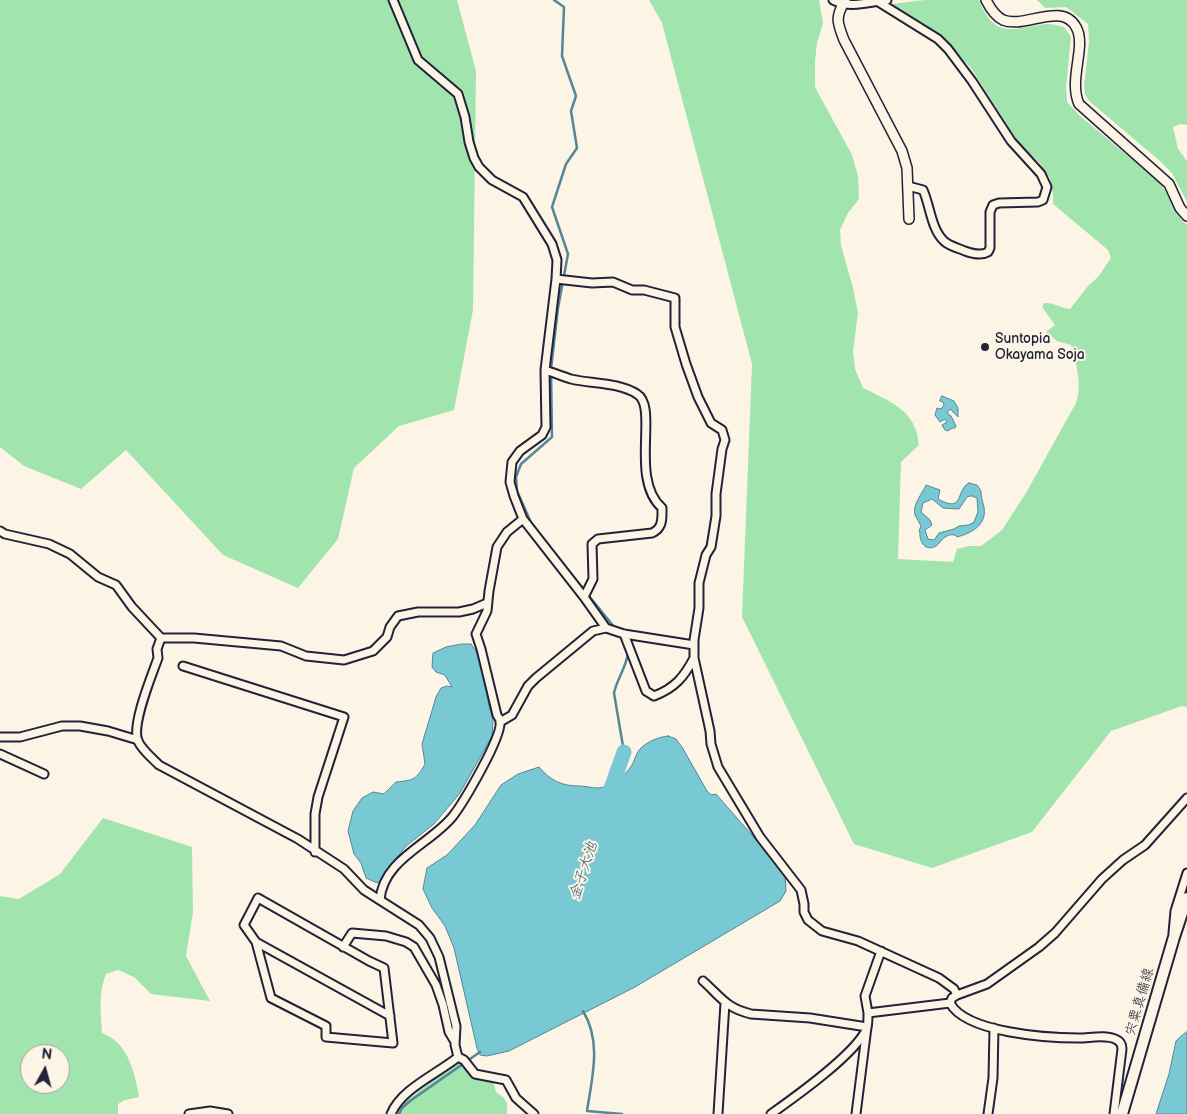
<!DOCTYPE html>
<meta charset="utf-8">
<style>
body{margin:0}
#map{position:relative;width:1187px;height:1114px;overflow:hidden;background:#fcf5e5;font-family:"Balsamiq Sans",sans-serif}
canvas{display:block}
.north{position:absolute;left:20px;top:1044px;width:50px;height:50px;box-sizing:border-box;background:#fcf5e5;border:1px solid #a5a1a1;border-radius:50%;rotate:7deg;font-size:14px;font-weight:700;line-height:20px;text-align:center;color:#22223b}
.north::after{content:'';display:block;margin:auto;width:18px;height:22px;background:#22223b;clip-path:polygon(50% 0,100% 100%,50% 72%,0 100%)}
</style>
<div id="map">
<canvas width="1187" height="1114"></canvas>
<div class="north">N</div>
</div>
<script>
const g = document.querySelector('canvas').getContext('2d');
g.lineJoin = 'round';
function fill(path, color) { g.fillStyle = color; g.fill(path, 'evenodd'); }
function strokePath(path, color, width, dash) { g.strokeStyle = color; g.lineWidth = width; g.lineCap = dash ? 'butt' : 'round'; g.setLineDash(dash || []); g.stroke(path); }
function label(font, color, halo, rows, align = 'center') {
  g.font = font + ' "Balsamiq Sans","Klee One",sans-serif'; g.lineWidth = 4; g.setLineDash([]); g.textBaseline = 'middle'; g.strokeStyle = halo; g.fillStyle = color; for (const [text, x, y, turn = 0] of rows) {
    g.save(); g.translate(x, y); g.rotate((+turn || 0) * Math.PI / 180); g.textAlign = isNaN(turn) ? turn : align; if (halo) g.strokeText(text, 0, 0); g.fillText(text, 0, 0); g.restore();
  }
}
fill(new Path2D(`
 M0,0H457L476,71L473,310L454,410L399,426L354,468L338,539L298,588L223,555L126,450L81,489L24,466L0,447Z
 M649,0H819L823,23L817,43L815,61V87L852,155L858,176L859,199L848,213L840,230L841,245L853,288L858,313L853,351L855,369L863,388C891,402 916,410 919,445L901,462L898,559L953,562L957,549L969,546H981L1002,530L1026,493L1076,403C1081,387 1078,374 1075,358L1078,355L1071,345L1057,341L1046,332L1055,325L1042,307L1044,303C1053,302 1061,308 1070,309L1088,286L1098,277L1111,258L1108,250L1053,204V194L1050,178L1039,162L1022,148L971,68L936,32L892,4L925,0H979C996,42 1013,27 1048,24C1053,24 1059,26 1064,27L1071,37L1066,87L1067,102L1080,116L1158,181C1170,194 1173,214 1187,225V707L1182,706L1111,731L1032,832L932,868L854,844L742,617L752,364L662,23Z
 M1037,0H1187V125L1181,124L1173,127L1178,149L1187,161V202L1172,173L1160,161L1089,101L1085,94L1084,86L1089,42L1088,24L1066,7L1045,8Z
 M103,818L192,847L193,912L186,956L210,1001L151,994L134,977L118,970L106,974C98,993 101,1013 102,1033C106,1035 110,1037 113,1039C130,1051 136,1078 139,1097L125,1100L118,1104V1114H0V896L19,899L60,874ZM30,1054H60V1084H30Z
 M459,1061L493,1080L496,1092L504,1098L507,1103V1114H396L402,1104Z`), '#a2e4ae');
const water = new Path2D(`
 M942,396L954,401L958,408V417L950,409L947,413L951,416L956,426L955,428H952L948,431L945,430L942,425L947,422L945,419L940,422L935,415L937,408L941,409L944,405L943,402L940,401Z
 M969,483L977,485L981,491C981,497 982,500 984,507C987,525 972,533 957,537L955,535C951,535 951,534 947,536C941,538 940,545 934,547C924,551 919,540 920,532L919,531L921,526C919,522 917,519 915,515C912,505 922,494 926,485L940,490L938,499C965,514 955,490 969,483ZM972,496L977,498L978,512L974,522L969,525L959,526L954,529L939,533L934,540L928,539L925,530L932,525L930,520L921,512L923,503L932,499L943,508L959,509L967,497Z
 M462,644H471L480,657L489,706L493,720L492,736L460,793L434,824L406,846L395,860L381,883L375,882L366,878L361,863L354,854L348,831L353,811L362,798L373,792L384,794L396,782C414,780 416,780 425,764L422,744L436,697L441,688L447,686L452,687L445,675L436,672L432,667L433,653L446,647Z
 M668,736L676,739L682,747L707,791L711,795L716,794L785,873L786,891L780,901L635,987L509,1051L487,1056L480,1055L477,1048L454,948L445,926L432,908L423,889L427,868L447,855L475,825L501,785L518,774L539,767C550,780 561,786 579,786C585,786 592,788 598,788C610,788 626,775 632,765C635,759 636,753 641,748C648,741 659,737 668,736Z
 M1187,1032V1114H1156L1169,1074L1176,1041L1180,1037Z`);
fill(water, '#79c9d4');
strokePath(water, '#568697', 1);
strokePath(new Path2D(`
 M554,0L564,7L562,56L576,96L571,111L577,148L566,164L552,207L568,254L558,308L551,369L552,437L521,464L516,477L517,491L533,527L615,628
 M624,752L614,693C617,679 626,668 628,653
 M583,1011C602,1042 592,1078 587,1111L622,1114
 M399,1114L402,1108L410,1101L480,1052`), '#568697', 2.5);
strokePath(new Path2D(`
 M607,800L624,752`), '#79c9d4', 15);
const minor = new Path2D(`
 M393,0L418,60L458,94L465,117L469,142L474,158L479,167L492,180L523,197L552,244L557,260L556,279L545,370L546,427L542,435L520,451L512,462L510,482L514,496L523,519L584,597L606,628
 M833,0C851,9 868,2 887,0
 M877,1L938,39L948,49L972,81L1011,141L1041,174L1047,187L1043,200L1038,202L999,203L993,205L990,212V248L988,252C981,256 973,254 965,251C958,248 949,246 944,241C931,229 930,205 923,190L908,186
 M556,279L592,283L613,282L632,290H644L675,298V327L686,364L698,397L711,423L722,430L725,440L722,449L716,494V516L711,547L706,555L699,583V608L694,640V658L710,731L711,744L718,767L760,837L801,890L804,904V912L808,920L822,931L858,941L939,978L954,989L957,995
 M545,370C554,373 562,376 571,379C592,384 618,382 637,394C659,407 629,479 662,508C662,519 663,528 652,533L598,539L592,544L593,579L584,597
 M0,531L5,534L49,544L70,554L98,577L116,585L132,607L161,638L157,649L158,658C152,675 131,725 138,741C142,750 152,758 159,765L298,839L344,869L364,890L419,925L430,938L439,957L456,1026L455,1045L458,1057C437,1074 401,1089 391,1114
 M624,634L646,691L654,696C675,688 684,677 694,658
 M161,638H194L281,646L306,656L344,660L373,651L387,637L390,627L398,616L418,612H459L473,609L487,603
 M183,666L344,717L318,797L315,814V852
 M500,722L512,715L528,686L536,678L593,631L606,628L624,634L694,645
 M0,737H20L62,726H80L108,731L138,740
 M0,754L44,774
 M258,898L369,961L384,968L393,1043L326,1037V1026L271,998L256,942L244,925Z
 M380,900C383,859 431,844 453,816C463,803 503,736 500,721C500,719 498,717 497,715L481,649L476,634L487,611L489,591L497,547L507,532L523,519
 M1173,933L1175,911L1187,873
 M256,942L390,1016
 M343,947L352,933L386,936L406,942L414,947L436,985L443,1005L449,1032L455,1042
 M703,981C721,997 726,1008 751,1014L810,1018L867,1027L856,1114
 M868,1013L865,996L881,951
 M458,1057L464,1060L475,1074L506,1080L516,1098L534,1114
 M189,1114L210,1111L228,1114
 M718,1114L725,1003
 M771,1114C795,1097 856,1054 867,1028C868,1024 868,1017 868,1013L950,1003
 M988,1114L993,1078L994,1028
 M1114,1114L1122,1049C1122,1045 1121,1042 1117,1040C1107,1034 1090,1038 1079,1038C1048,1038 966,1033 950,1003L952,998L957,995L987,984L1039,947L1055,933L1102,879L1123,860L1145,845L1187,798`);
const tertiary = new Path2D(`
 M845,0C835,18 837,22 844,40L902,151L907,168L909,219
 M986,0C990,8 995,16 1003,20C1024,29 1062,1 1076,27C1087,46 1068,79 1079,104L1169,184L1180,208L1187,216`);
const secondary = new Path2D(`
 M1122,1114L1174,937L1187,898`);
strokePath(minor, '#22223b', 11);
strokePath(tertiary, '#22223b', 12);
strokePath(secondary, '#22223b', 14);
strokePath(minor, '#fcf5e5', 7);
strokePath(tertiary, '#fcf5e5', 9);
strokePath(secondary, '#fcf5e5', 10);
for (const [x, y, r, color] of [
 [985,347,5,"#22223b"]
]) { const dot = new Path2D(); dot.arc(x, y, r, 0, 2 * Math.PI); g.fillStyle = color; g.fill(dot); strokePath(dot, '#fcf5e5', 2); }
label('14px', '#22223b', '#fcf5e5', [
 ["Suntopia",995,339],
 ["Okayama Soja",995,355]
], 'left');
label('14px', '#22223b', '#fcf5e5', [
 ["宍粟真備線",1140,1002,-74]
]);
label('italic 15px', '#3c5469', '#fcf5e5', [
 ["金子大池",584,871,-72]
]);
</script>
